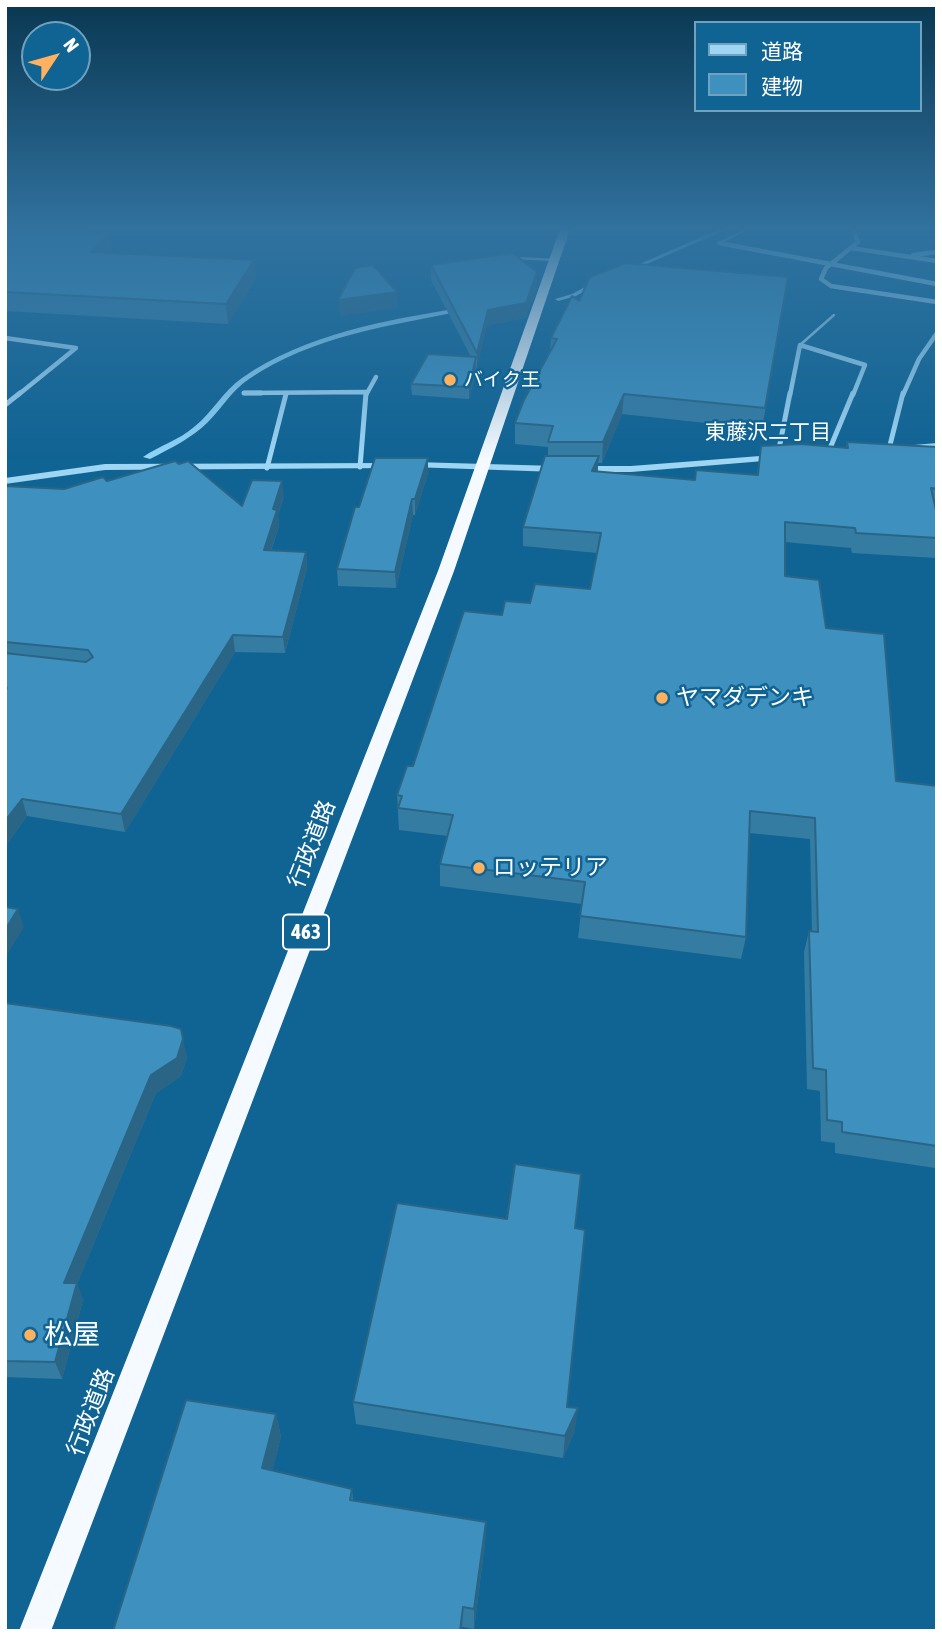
<!DOCTYPE html>
<meta charset="utf-8">
<style>
body{margin:0}
#map{position:relative;width:942px;height:1636px;overflow:hidden;background:#106494;font-family:"Asap Condensed","Noto Sans JP",sans-serif}
canvas{display:block}
.frame{position:absolute;inset:0;border:7px solid #fff;pointer-events:none}
.legend{position:absolute;left:694px;top:21px;width:228px;height:91px;box-sizing:border-box;background:#106494;border:2px solid #70a2bf;margin:0;padding:9px 12px;list-style:none;font-size:21px;color:#fff}
.legend li{display:flex;align-items:center;gap:14px;height:35px}
.legend b{width:35px;border:2px solid #70a2bf}
.north{position:absolute;left:21px;top:21px;width:70px;height:70px;box-sizing:border-box;background:#106494;border:2px solid #70a2bf;border-radius:50%;rotate:54deg;font-size:19px;font-weight:700;line-height:28px;text-align:center;color:#fff}
.north::after{content:'';display:block;margin:auto;width:24px;height:32px;background:#ffb160;clip-path:polygon(50% 0,100% 100%,50% 72%,0 100%)}
</style>
<div id="map">
<canvas width="942" height="1636"></canvas>
<div class="frame"></div>
<ul class="legend">
<li><b style="height:9px;background:#9ed5f3"></b>道路</li>
<li><b style="height:19px;background:#3e90be"></b>建物</li>
</ul>
<div class="north">N</div>
</div>
<script>
const g = document.querySelector('canvas').getContext('2d');
g.lineJoin = 'round';
function fill(path, color) { g.fillStyle = color; g.fill(path, 'evenodd'); }
function strokePath(path, color, width, dash) { g.strokeStyle = color; g.lineWidth = width; g.lineCap = dash ? 'butt' : 'round'; g.setLineDash(dash || []); g.stroke(path); }
function label(font, color, halo, rows, align = 'center') {
  g.font = font + ' "Asap Condensed","Noto Sans JP",sans-serif'; g.lineWidth = 5; g.setLineDash([]); g.textBaseline = 'middle'; g.strokeStyle = halo; g.fillStyle = color; for (const [text, x, y, turn = 0] of rows) {
    g.save(); g.translate(x, y); g.rotate((+turn || 0) * Math.PI / 180); g.textAlign = isNaN(turn) ? turn : align; if (halo) g.strokeText(text, 0, 0); g.fillText(text, 0, 0); g.restore();
  }
}
fill(new Path2D(`
 M720,229H728L633,270L628,269Z
 M594,282L599,283L576,296L558,301L555,299L572,294Z
 M460,308L463,310L462,311C388,326 313,336 249,379C232,390 222,408 208,422C192,438 171,448 150,459L143,457C159,446 179,440 194,427C212,413 223,391 242,378C305,334 386,320 460,308Z`), '#8fd4f7');
strokePath(new Path2D(`
 M719,243L747,229
 M516,258L555,260
 M800,345L834,315`), '#9ed5f3', 2.5);
strokePath(new Path2D(`
 M853,229L858,242L826,268L821,279L831,286L937,302
 M719,243L937,284
 M851,248L937,261
 M913,255L937,252
 M5,338L76,348L18,395
 M244,393L366,392
 M366,395L376,377
 M790,395L800,345L865,365L853,395
 M903,395L919,359L937,333`), '#9ed5f3', 4.5);
strokePath(new Path2D(`
 M244,393H261
 M5,405L20,393
 M889,449L903,393
 M828,453L853,393
 M778,454L790,393
 M360,467L366,393
 M267,468L286,394`), '#9ed5f3', 5);
fill(new Path2D(`
 M937,443V449L914,451L910,448L914,445Z
 M773,455L777,458L776,460L631,472H582L578,469L582,466H631Z
 M414,462L557,466L561,469L557,472L411,467V463Z
 M389,463L393,466L392,468L105,470L5,484V478L105,464Z`), '#9ed5f3');
fill(new Path2D(`
 M560,229H570L454,571L51,1631H19L438,571Z`), '#f4faff');
fill(new Path2D(`
 M5,230L109,233L111,253L254,260L256,279L228,324L5,311Z
 M431,265L537,287L525,318L487,325L469,399L412,395L411,384L471,357L431,280Z
 M788,277L762,429L622,414L602,463H598V472L695,480L757,475L761,446L846,447L847,442L937,447V508H935L937,515V558L852,553L851,548L785,542V576L826,628L896,781L937,786V1163L935,1168L835,1153V1143L821,1141L820,1091L807,1089L804,952L809,931H812L810,839L749,833L746,937L741,959L578,938L582,904L440,886V864L448,836L399,830L397,795L502,615L530,603L590,589L597,553L523,546V527L548,456V447L515,444V423L550,351L551,338L579,301Z
 M179,464L242,506L284,497L278,515L279,526L271,551L306,552L307,568L285,653L235,652L125,832L27,816L5,847V486L64,489L107,481Z
 M428,473L415,515H413L396,588L338,586L337,569L359,507Z
 M5,1003L187,1057L181,1076L156,1093L77,1284L83,1300L62,1379L5,1377Z
 M575,1228L567,1407L575,1430L563,1458L356,1424L353,1402Z
 M276,1414L281,1437L272,1471L352,1489L353,1500L486,1522L485,1543L474,1629L463,1627L113,1631Z`), '#357ca3');
fill(new Path2D(`
 M109,233L112,252L94,271L91,252Z
 M254,260L256,279L228,324L226,304Z
 M537,272V287L525,318L487,325L477,369V353L488,310Z
 M397,292L398,308L340,316L338,300Z
 M476,357V369L469,399V387Z
 M624,394L622,414L602,463L603,442Z
 M599,456L597,475L592,471Z
 M428,458V473L415,515V499Z
 M282,481L284,497L278,515L279,526L265,567L264,550L273,509Z
 M412,499L413,515L396,588L395,572Z
 M306,552L307,568L285,653L283,637Z
 M233,635L235,652L125,832L121,814Z
 M22,799L27,816L5,847V821Z
 M18,909L24,927L5,958V930Z
 M183,1039L187,1057L181,1076L156,1093L77,1284L83,1300L62,1379L55,1362L64,1283L151,1075Z
 M578,1408L575,1430L563,1458L565,1436Z
 M276,1414L281,1437L267,1490L262,1468Z
 M486,1522L485,1543L474,1629V1609Z
 M463,1607L462,1631H460Z`), '#2b6585');
const building = new Path2D(`
 M6,229L109,233L91,252L254,260L226,304L5,292Z
 M513,253L537,272L526,303L488,310L477,353L431,265Z
 M626,263L788,277L765,408L624,394L603,442H548L553,426L515,423L524,400L557,339L551,338L572,296L579,301L590,277Z
 M373,265L397,292L338,300L355,268Z
 M428,354L476,357L469,387L411,384Z
 M847,442L937,447V489L931,488L937,515V538L856,533L855,528L785,522V576L819,580L826,628L884,634L896,781L937,786V1146L842,1132V1122L827,1120L826,1070L813,1068L809,931L818,932L815,818L750,811L746,937L580,916L585,882L440,864L453,815L398,808L402,796L397,795L407,766H413L464,611L502,615L505,601L530,603L535,584L590,589L601,533L523,527L545,456H599L592,471L695,480L696,470L758,475L761,446L801,444L848,448Z
 M375,458H428L415,499H412L395,572L337,569L355,507H359Z
 M175,461L179,464L188,461L242,506L252,480L282,481L273,509L277,510L264,550L306,552L283,637L233,635L121,814L22,799L5,821V690L7,688H5V653L86,662L93,657L88,650L5,642V486L64,489L103,477L107,481Z
 M5,907L18,909L5,930Z
 M5,1003L171,1026L181,1029L183,1039L177,1058L151,1075L64,1283H77L55,1362L5,1361Z
 M515,1164L581,1174L575,1228L585,1230L567,1407L578,1408L565,1436L353,1402L397,1203L507,1219Z
 M186,1400L276,1414L262,1468L352,1489L350,1500L486,1522L474,1609L463,1607L460,1631H113Z`);
fill(building, '#3e90be');
strokePath(building, '#2b6585', 2);
const sky = g.createLinearGradient(0, 0, 0, 458);
sky.addColorStop(0, '#093751');
sky.addColorStop(0.5, '#31729f');
sky.addColorStop(1, '#31729f00');
g.fillStyle = sky;
g.fillRect(0, 0, 942, 458);
for (const [x, y, r, color] of [
 [450,380,7,"#ffb160"],
 [662,698,7,"#ffb160"],
 [479,868,7,"#ffb160"],
 [30,1335,7,"#ffb160"]
]) { const dot = new Path2D(); dot.arc(x, y, r, 0, 2 * Math.PI); g.fillStyle = color; g.fill(dot); strokePath(dot, '#106494', 2.5); }
label('19px', '#fff', '#106494', [
 ["バイク王",464,380]
], 'left');
label('21px', '#fff', '#106494', [
 ["東藤沢二丁目",768,432]
]);
for (const [x, y, w] of [
 [306,932,46]
]) { const box = new Path2D(); box.roundRect(x - w / 2, y - 17.5, w, 35, 5); g.fillStyle = '#106494'; g.fill(box); strokePath(box, '#fff', 2); }
label('bold 21px', '#fff', null, [
 ["463",306,932]
]);
label('23px', '#fff', '#106494', [
 ["ヤマダデンキ",676,698],
 ["ロッテリア",493,868]
], 'left');
label('23px', '#fff', '#106494', [
 ["行政道路",312,844,-69],
 ["行政道路",91,1412,-69]
]);
label('28px', '#fff', '#106494', [
 ["松屋",44,1335]
], 'left');
</script>
